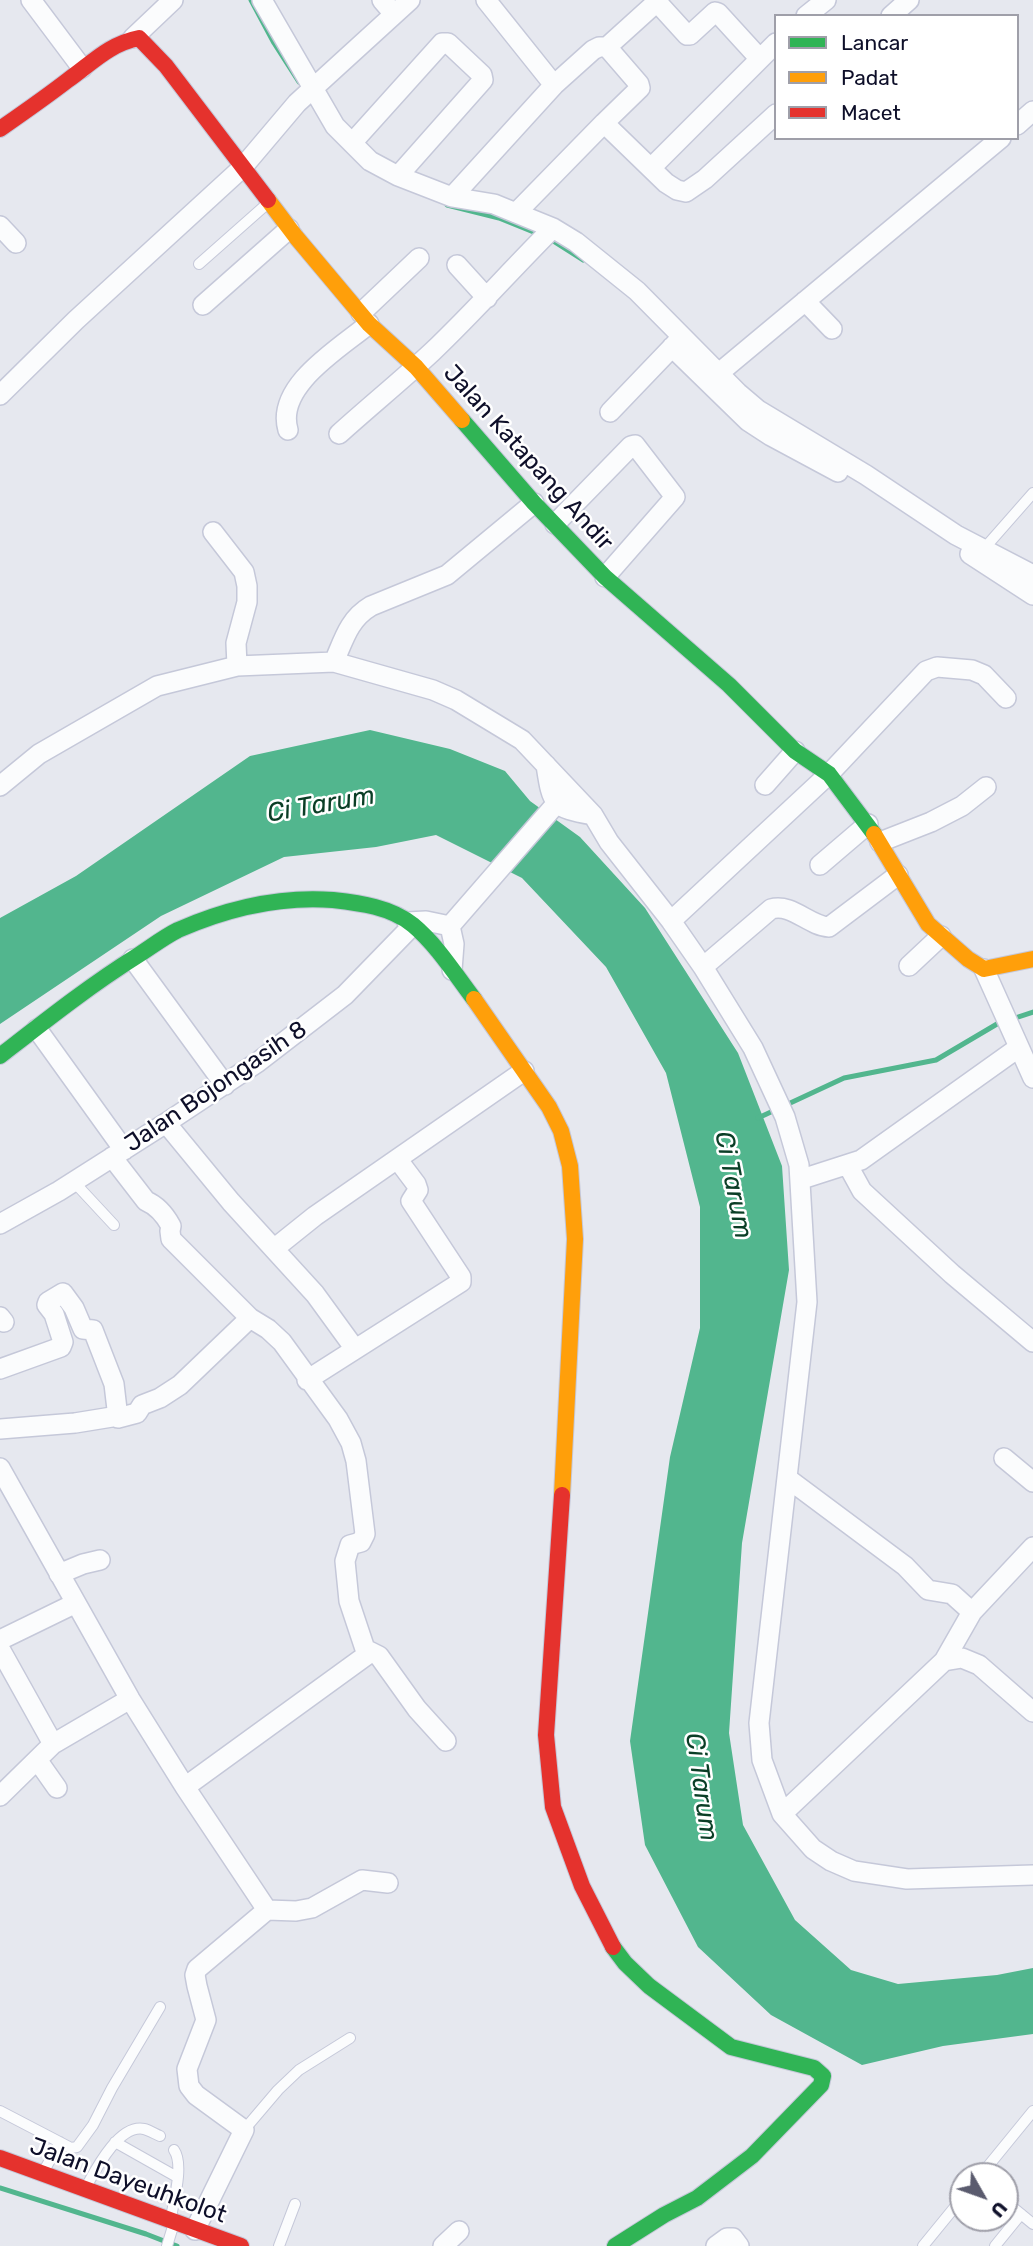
<!DOCTYPE html>
<style>
body{margin:0}
#map{position:relative;width:1033px;height:2246px;overflow:hidden;background:#e6e8ef;font-family:Rubik,sans-serif}
canvas{display:block}
.legend{position:absolute;left:774px;top:14px;width:245px;height:126px;box-sizing:border-box;background:#fff;border:2px solid #9f9fa9;margin:0;padding:9px 12px;list-style:none;font-size:21px;color:#0e0f29}
.legend li{display:flex;align-items:center;gap:14px;height:35px}
.legend b{width:35px;border:2px solid #9f9fa9}
.north{position:absolute;left:949px;top:2162px;width:70px;height:70px;box-sizing:border-box;background:#fff;border:2px solid #9f9fa9;border-radius:50%;rotate:130deg;font-size:19px;font-weight:700;line-height:28px;text-align:center;color:#0e0f29}
.north::after{content:'';display:block;margin:auto;width:24px;height:32px;background:#5a5b6e;clip-path:polygon(50% 0,100% 100%,50% 72%,0 100%)}
</style>
<div id="map">
<canvas width="1033" height="2246"></canvas>
<ul class="legend">
<li><b style="height:9px;background:#30b455"></b>Lancar</li>
<li><b style="height:9px;background:#ff9f0a"></b>Padat</li>
<li><b style="height:9px;background:#e5322d"></b>Macet</li>
</ul>
<div class="north">U</div>
</div>
<script>
const g = document.querySelector('canvas').getContext('2d');
g.lineJoin = 'round';
function fill(path, color) { g.fillStyle = color; g.fill(path, 'evenodd'); }
function strokePath(path, color, width, dash) { g.strokeStyle = color; g.lineWidth = width; g.lineCap = dash ? 'butt' : 'round'; g.setLineDash(dash || []); g.stroke(path); }
function label(font, color, halo, rows, align = 'center') {
  g.font = font + ' Rubik,sans-serif'; g.lineWidth = 5; g.setLineDash([]); g.textBaseline = 'middle'; g.strokeStyle = halo; g.fillStyle = color; for (const [text, x, y, turn = 0] of rows) {
    g.save(); g.translate(x, y); g.rotate((+turn || 0) * Math.PI / 180); g.textAlign = isNaN(turn) ? turn : align; if (halo) g.strokeText(text, 0, 0); g.fillText(text, 0, 0); g.restore();
  }
}
fill(new Path2D(`
 M370,730L450,749L505,771L530,801L580,837L645,908L738,1053L782,1166L789,1270L742,1543L729,1733L743,1825L795,1920L851,1970L898,1984L997,1975L1033,1968V2034L943,2046L862,2065L771,2015L698,1947L645,1845L630,1741L670,1457L700,1328V1207L666,1073L606,967L522,878L436,835L376,847L284,857L161,916L0,1024V918L76,876L250,756Z`), '#52b68e');
strokePath(new Path2D(`
 M251,0L274,43L299,82
 M447,205L499,218L541,235
 M550,239L583,260
 M758,1118L844,1078L936,1060L997,1024L1033,1012
 M0,2188L146,2234L177,2246`), '#52b68e', 5);
const lane = new Path2D(`
 M199,264L268,203
 M982,551L1033,493
 M74,1182L114,1225
 M0,2111L71,2148L77,2147L93,2125L112,2088L160,2007
 M244,2130L278,2090L299,2070L350,2038
 M115,2142L177,2177
 M45,2169L60,2142
 M980,2176L1033,2111
 M86,2187C96,2169 119,2124 144,2129C149,2130 155,2134 160,2136
 M1005,2201L1033,2224
 M171,2217C174,2200 184,2164 174,2150
 M167,2246L174,2223
 M279,2246L295,2204
 M923,2246L963,2197
 M995,2246L1021,2214`);
const street = new Path2D(`
 M31,0L82,68
 M262,0L335,126L370,161L398,176L452,197L494,204L516,213L553,228L576,242L637,291L738,393L758,410L866,475L956,535L1033,575
 M382,0L394,14
 M486,0L554,85
 M657,2L687,35H690L715,12L718,13L760,59
 M806,16L826,0
 M891,16L909,0
 M133,38L173,0
 M607,47L659,0
 M1017,125L1033,111
 M352,143L442,43H448L482,75L483,80L398,176
 M652,167L776,43
 M452,197L554,85L593,50L599,47H607L639,84L640,88L604,123
 M516,213L604,123L666,183L677,190L686,192L705,179L776,114
 M0,226L16,243
 M457,265L487,298
 M805,301L832,329
 M203,305L289,229
 M361,313L419,258
 M672,347L748,421L771,436L838,472
 M719,373L1001,138
 M0,395L76,320L242,168L297,103L410,0
 M610,412L679,340
 M288,430C275,386 340,348 369,324
 M339,434C370,406 402,380 432,352C474,312 512,269 553,228
 M555,524L631,446L635,445L675,497L605,577
 M213,532L244,572L247,586V602L236,643L237,666
 M970,554L1033,595
 M334,662C344,639 349,619 371,606L447,575L534,503
 M546,765C552,804 552,808 593,815
 M765,785L795,751
 M0,786L39,754L157,686L237,666L334,662L433,690L456,700L522,740L593,815L609,842L671,921L703,967L753,1048L785,1117L799,1165L807,1302L759,1723L762,1760L782,1814L813,1849L831,1861L854,1871L907,1879L1033,1875
 M880,842L931,822L962,806L986,787
 M820,865L868,824
 M671,921L829,774L926,671L937,667L972,670L984,675L1006,698
 M407,922L426,921L450,926
 M450,926L556,804
 M450,926L454,944L452,970
 M133,959L225,1085
 M909,966L941,936
 M703,967L771,909C792,903 809,926 829,927L898,875
 M984,969L1033,1078
 M37,1029L124,1150
 M166,1123L231,1202L315,1294L355,1349
 M112,1157L146,1201C158,1206 165,1215 171,1226L170,1231L171,1239L250,1318L268,1329L282,1342L338,1419L351,1443L356,1461L365,1534L361,1542L350,1545L345,1561L349,1601L365,1649L379,1656L417,1709L446,1741
 M850,1164L851,1171L862,1191L952,1274L1033,1342
 M802,1179L861,1160L1018,1048
 M0,1224L59,1191L166,1123L258,1062L345,995L413,925
 M275,1248L315,1216L524,1071
 M0,1317L4,1322
 M0,1369L61,1347L63,1342L54,1314L47,1305L48,1302L63,1293L74,1308L83,1329L93,1330L114,1384L118,1418L137,1413L142,1405L160,1398L180,1385L250,1318
 M307,1380L461,1282V1277L411,1201L418,1190L416,1184L398,1160
 M0,1429L75,1423L118,1416
 M1004,1458L1033,1482
 M0,1468L130,1699L185,1787L267,1910
 M787,1478L905,1566L928,1590L952,1594L972,1612
 M59,1574L83,1564L100,1560
 M0,1640L76,1603
 M0,1649L53,1744L0,1796
 M944,1661L962,1658L979,1665L1033,1712
 M53,1744L130,1699
 M38,1761L57,1788
 M185,1787L371,1652
 M782,1814L944,1661L972,1612L1033,1547
 M195,2230L244,2130L196,2095L189,2086L187,2069L206,2020L197,1986L195,1975L197,1969L267,1910L296,1911L312,1908L362,1880L388,1883
 M443,2246L459,2231
 M716,2246L727,2238H733L739,2246`);
const fast = new Path2D(`
 M462,420L534,503L605,577L729,685L795,751L829,774L874,834
 M0,1056C45,1021 89,986 137,956C151,947 164,937 178,930C226,909 280,896 333,900C360,903 391,907 413,925C437,945 455,974 474,999
 M613,1947L625,1963L649,1986L731,2047L814,2068L823,2076L821,2085L752,2156L697,2198L664,2215L615,2246`);
const slow = new Path2D(`
 M268,200L296,237L369,324L416,367L462,420
 M874,834L928,924L968,959L984,969L1033,959
 M474,999L549,1107L561,1131L570,1166L575,1239L562,1495`);
const jam = new Path2D(`
 M0,129C23,113 46,97 68,80C92,63 109,44 139,38L166,66L268,200
 M562,1495L546,1735L553,1807L582,1886L613,1947
 M0,2158L241,2246`);
strokePath(lane, '#c5c8d9', 12);
strokePath(street, '#c5c8d9', 22);
strokePath(fast, '#c5c8d9', 18);
strokePath(slow, '#c5c8d9', 18);
strokePath(jam, '#c5c8d9', 18);
strokePath(lane, '#fbfcfd', 10);
strokePath(street, '#fbfcfd', 19);
strokePath(fast, '#30b455', 16);
strokePath(slow, '#ff9f0a', 16);
strokePath(jam, '#e5322d', 16);
label('24px', '#0e0f29', '#fff', [
 ["Jalan Katapang Andir",528,458,48],
 ["Jalan Bojongasih 8",216,1087,-34],
 ["Jalan Dayeuhkolot",128,2181,20]
]);
label('italic 26px', '#0a3e26', '#fff', [
 ["Ci Tarum",321,805,-10],
 ["Ci Tarum",733,1185,79],
 ["Ci Tarum",701,1787,82]
]);
</script>
